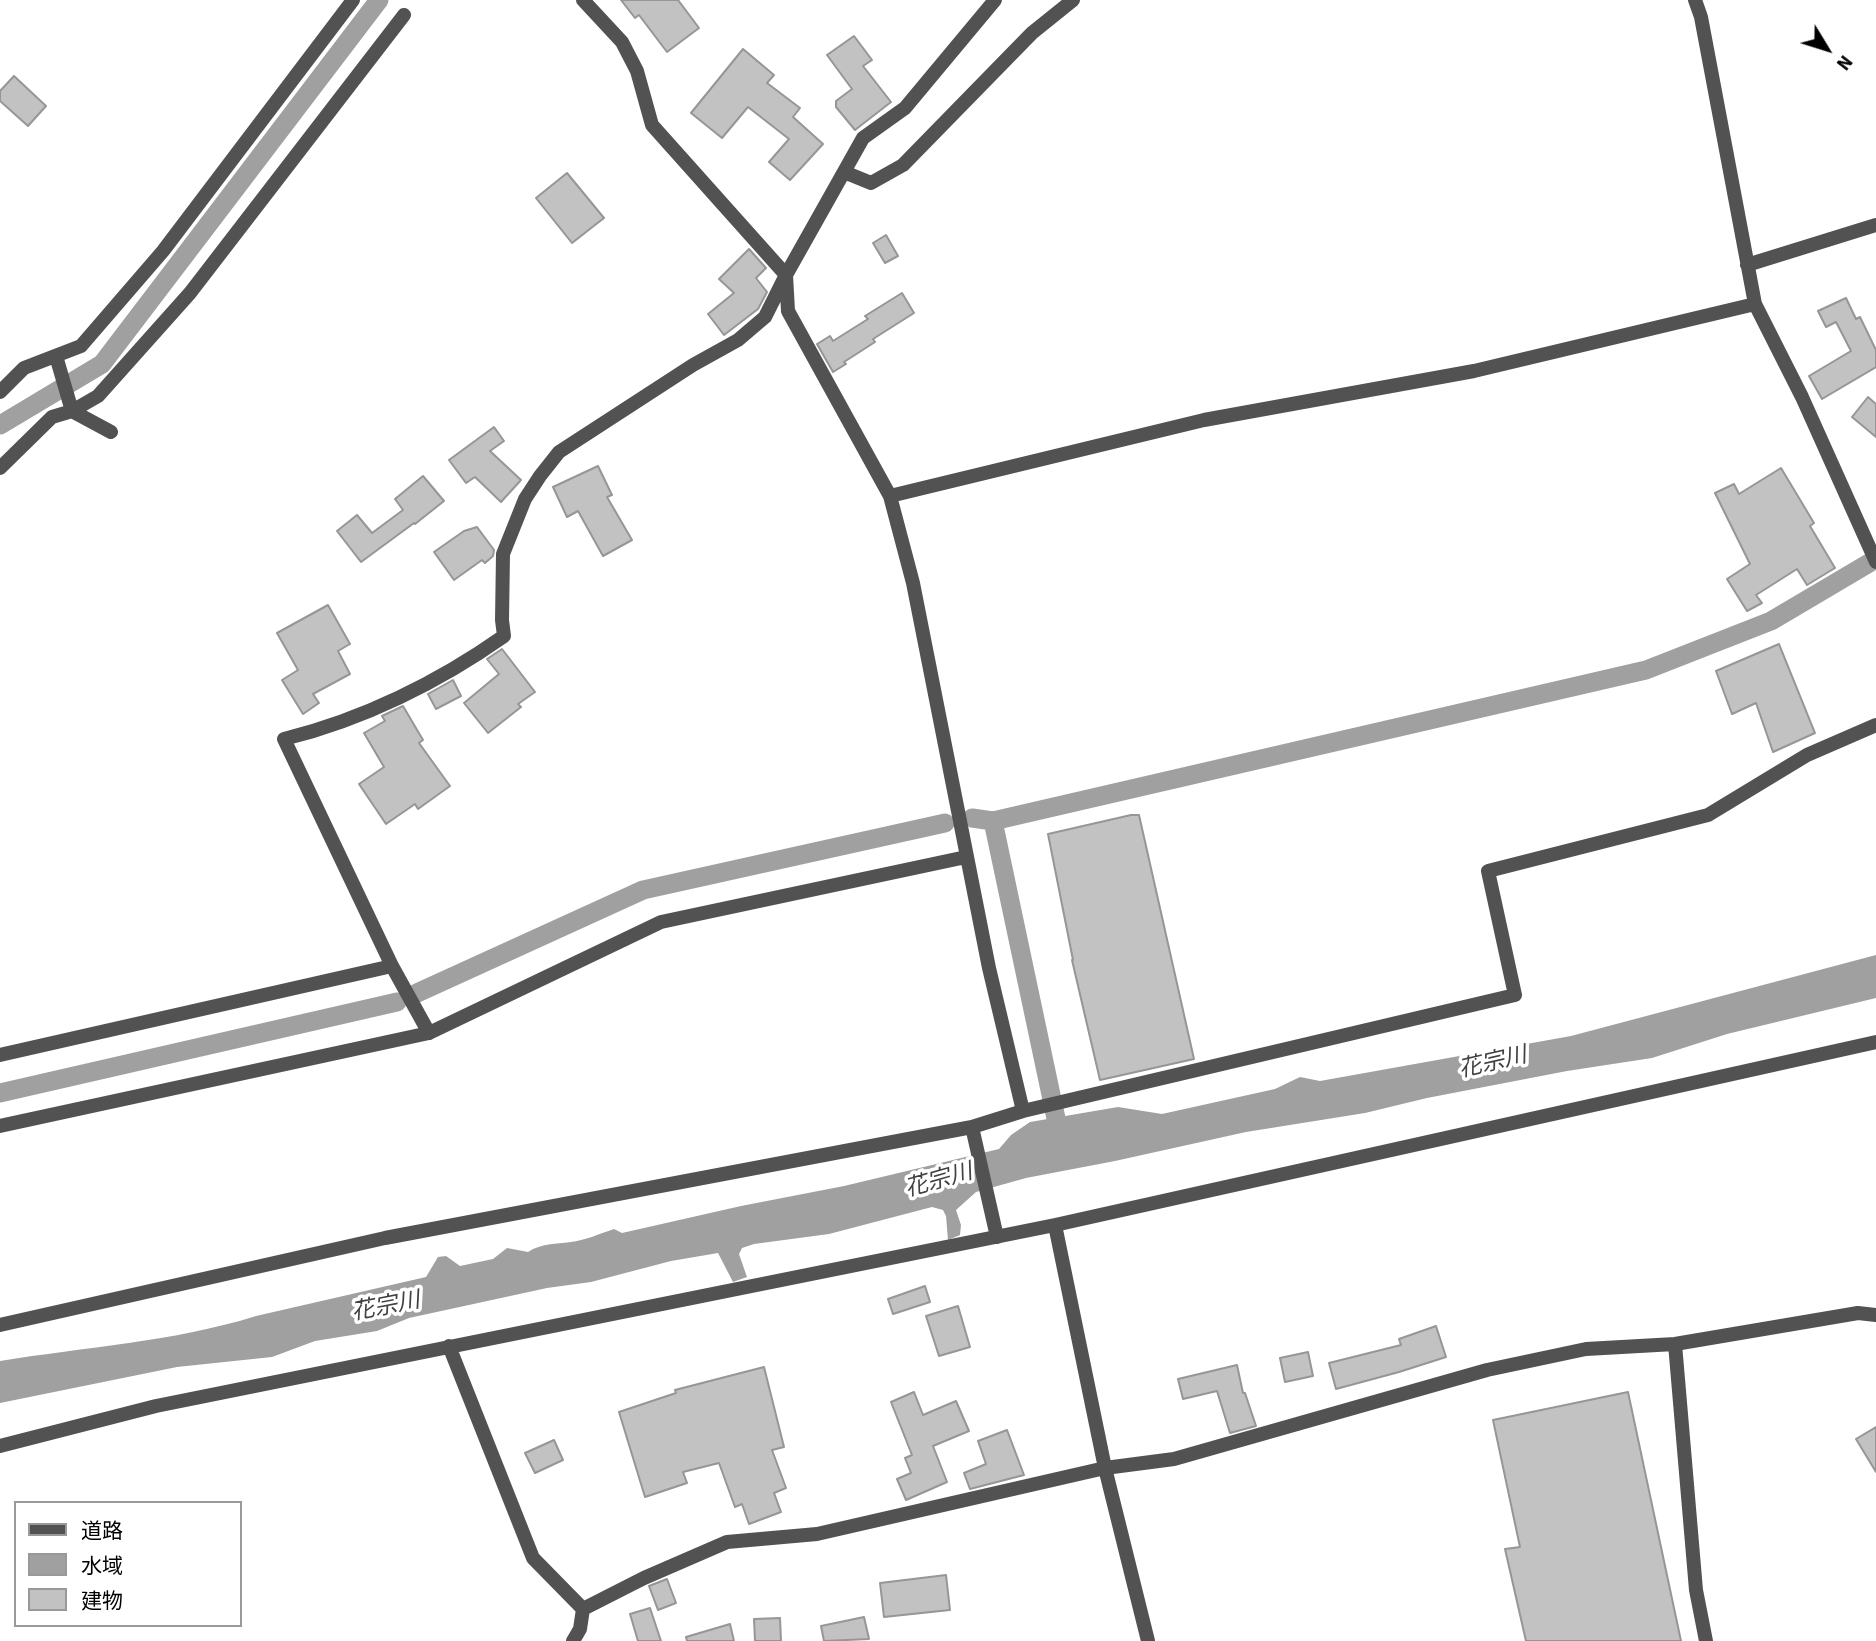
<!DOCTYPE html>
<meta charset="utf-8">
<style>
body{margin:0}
#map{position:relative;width:1876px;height:1641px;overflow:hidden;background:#fff;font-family:"Source Sans 3","Noto Sans JP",sans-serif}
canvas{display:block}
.legend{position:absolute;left:14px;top:1501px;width:228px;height:126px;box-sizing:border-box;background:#fff;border:2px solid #999;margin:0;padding:9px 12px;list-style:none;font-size:21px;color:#000}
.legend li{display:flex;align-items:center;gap:14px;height:35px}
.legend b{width:35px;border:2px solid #999}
.north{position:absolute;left:1792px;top:14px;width:70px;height:70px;-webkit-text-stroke:5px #fff;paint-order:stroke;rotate:128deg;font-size:19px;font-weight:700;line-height:28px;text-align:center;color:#000}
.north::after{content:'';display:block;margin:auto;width:24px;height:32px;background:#000;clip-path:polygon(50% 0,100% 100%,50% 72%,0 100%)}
</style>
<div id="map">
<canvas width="1876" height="1641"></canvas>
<ul class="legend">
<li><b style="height:9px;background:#525252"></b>道路</li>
<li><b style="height:19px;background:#a0a0a0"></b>水域</li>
<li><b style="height:19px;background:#c2c2c2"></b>建物</li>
</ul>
<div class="north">N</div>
</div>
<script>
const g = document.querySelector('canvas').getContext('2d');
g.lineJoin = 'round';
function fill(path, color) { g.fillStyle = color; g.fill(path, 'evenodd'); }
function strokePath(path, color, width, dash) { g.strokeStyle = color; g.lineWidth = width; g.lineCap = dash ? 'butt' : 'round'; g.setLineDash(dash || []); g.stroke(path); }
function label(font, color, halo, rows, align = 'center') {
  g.font = font + ' "Source Sans 3","Noto Sans JP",sans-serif'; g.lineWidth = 7; g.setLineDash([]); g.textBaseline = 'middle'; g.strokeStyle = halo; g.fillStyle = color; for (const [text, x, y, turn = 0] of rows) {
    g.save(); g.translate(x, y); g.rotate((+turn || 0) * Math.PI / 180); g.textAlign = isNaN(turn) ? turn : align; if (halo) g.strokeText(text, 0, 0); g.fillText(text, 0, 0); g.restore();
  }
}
fill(new Path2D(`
 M1876,955V998L1727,1034L1652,1058L1567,1071L1427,1098L1365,1113L1246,1132L1115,1161L1026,1178L976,1192L956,1210L961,1225L960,1235L948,1240L946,1216L943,1210L932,1207L829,1234L754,1244L742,1248L739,1254L747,1277L733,1282L718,1253L671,1261L591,1282L547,1288L409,1318L377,1331L315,1341L272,1357L177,1367L0,1403V1361C85,1347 173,1342 256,1316L426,1277L438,1257L446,1256L460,1266L493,1259L507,1248L528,1252C542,1243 555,1244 571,1242C583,1241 602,1233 614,1229L622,1233L741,1206L844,1186L999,1149L1011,1135L1030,1122L1118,1107L1162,1114L1275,1089L1300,1077L1320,1081L1571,1036Z`), '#a0a0a0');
strokePath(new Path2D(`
 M0,425L102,364L379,0
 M972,818L993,821
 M417,993L643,890L945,823
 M0,1093L397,1002
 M1061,1142L993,821L1646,670L1771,621L1876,559`), '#a0a0a0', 19);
const building = new Path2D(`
 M621,0H678L699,28L667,52L639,15L635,18Z
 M854,36L872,60L863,66L891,102L855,130L836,107V101L852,89L827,55Z
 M743,49L774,75L767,83L800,108L793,117L823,144L790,180L769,162L789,139L748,107L722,138L691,113Z
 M14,76L46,106L28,126L0,101V91Z
 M567,173L604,218L572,243L536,198Z
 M886,235L898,256L885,263L873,243Z
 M749,249L766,268L756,278L767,292L758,309L724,335L708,314L734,293L719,279Z
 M902,293L914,313L873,339L875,342L844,362L846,364L833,372L817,344L830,336L833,341L868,319L865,316Z
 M1846,298L1856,319L1860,317L1876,350V367L1822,399L1809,376L1851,351L1836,322L1826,327L1818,311Z
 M1868,397L1876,404V437L1852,417Z
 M494,427L504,441L490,451L521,480L501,502L475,477L466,483L449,460Z
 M598,466L612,495L607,497L632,540L603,556L578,511L567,517L553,487Z
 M1781,468L1814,523L1810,526L1835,568L1807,585L1797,569L1756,595L1762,603L1747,611L1727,579L1750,564L1715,493L1734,484L1739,494Z
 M423,476L444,501L415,524L414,523L361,562L337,531L357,515L372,533L403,510L395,499Z
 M477,527L494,550L493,556L485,563L482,560L454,580L434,552L464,531Z
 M328,605L350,644L338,651L350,674L313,694L319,703L303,714L282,680L298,670L277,633Z
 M1779,644L1815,733L1773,752L1756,703L1732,714L1716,671Z
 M502,649L535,692L518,704L521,707L488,733L464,703L499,674L487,659Z
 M453,680L461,696L436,709L428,694Z
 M403,706L423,740L419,743L450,786L418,809L415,804L386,824L359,784L384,767L364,733L385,721L382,716Z
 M1131,815H1139L1194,1059L1100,1080L1072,960H1073L1048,834Z
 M925,1286L930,1302L893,1314L888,1299Z
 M958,1306L970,1347L939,1356L926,1316Z
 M1436,1326L1446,1357L1399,1372L1336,1389L1329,1363L1401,1345L1399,1339Z
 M1308,1352L1313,1376L1285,1382L1280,1358Z
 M1237,1365L1243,1393H1245L1256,1426L1230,1433L1217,1391L1183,1399L1178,1379Z
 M764,1367L784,1447L772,1450L786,1488L774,1493L781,1512L749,1524L742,1504L735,1507L719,1463L683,1472L687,1483L645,1497L619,1412L676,1393L675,1390Z
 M914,1392L923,1415L956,1401L969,1431L933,1446L947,1482L906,1500L897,1479L911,1473L905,1458L912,1455L891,1402Z
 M1628,1392L1681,1641H1526L1505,1549L1520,1547L1493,1420Z
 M1876,1427V1472L1856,1439Z
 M1007,1430L1024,1475L970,1489L964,1473L986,1464L978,1441Z
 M554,1440L563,1460L535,1473L525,1453Z
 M946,1575L950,1610L884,1617L880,1583Z
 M667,1579L676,1603L658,1610L649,1586Z
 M650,1608L661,1641H638L630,1614Z
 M864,1617L869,1639L824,1641L821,1626Z
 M780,1618L781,1641H755L754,1619Z
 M730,1624L734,1641H687L686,1637Z`);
fill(building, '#c2c2c2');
strokePath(building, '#969696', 2);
strokePath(new Path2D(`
 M583,0L622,42L637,71L652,125L786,275L788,311L890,496L913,583L989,968L1023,1111
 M1695,0L1701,17L1755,304L1802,397L1876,562
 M844,172L871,183L903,165L1032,33L1073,0
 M1747,265L1876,225
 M56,356L72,411L111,432
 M0,392L24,368L81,346L163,251L353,0
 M0,468L52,417L72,411L98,396L190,293L404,15
 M890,496L1204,420L1474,371L1755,304
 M429,1033L392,966L284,739C362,720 439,682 504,636L502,620L503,554L525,499L540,476L559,452L693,365L738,340L765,317L786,275L863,138L905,108L995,0
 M0,1055L392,966
 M0,1126L429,1033L661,922L966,857
 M972,1127L997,1237
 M1055,1225L1105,1468L1148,1641
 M0,1325L385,1238L972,1127L1023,1111L1515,995L1488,871L1708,815L1807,755L1876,725
 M1675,1344L1696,1590L1706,1641
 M449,1346L533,1558L583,1609
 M0,1446L156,1406L1055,1225L1876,1042
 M583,1609L644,1578L727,1542L817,1534L1105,1468L1174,1459L1487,1370L1586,1349L1675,1344L1858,1313L1876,1315
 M573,1641L580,1629L583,1609`), '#525252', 14);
label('italic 23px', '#414141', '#fff', [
 ["花宗川",1493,1064,-13],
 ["花宗川",939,1182,-16],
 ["花宗川",386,1308,-11]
]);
</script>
